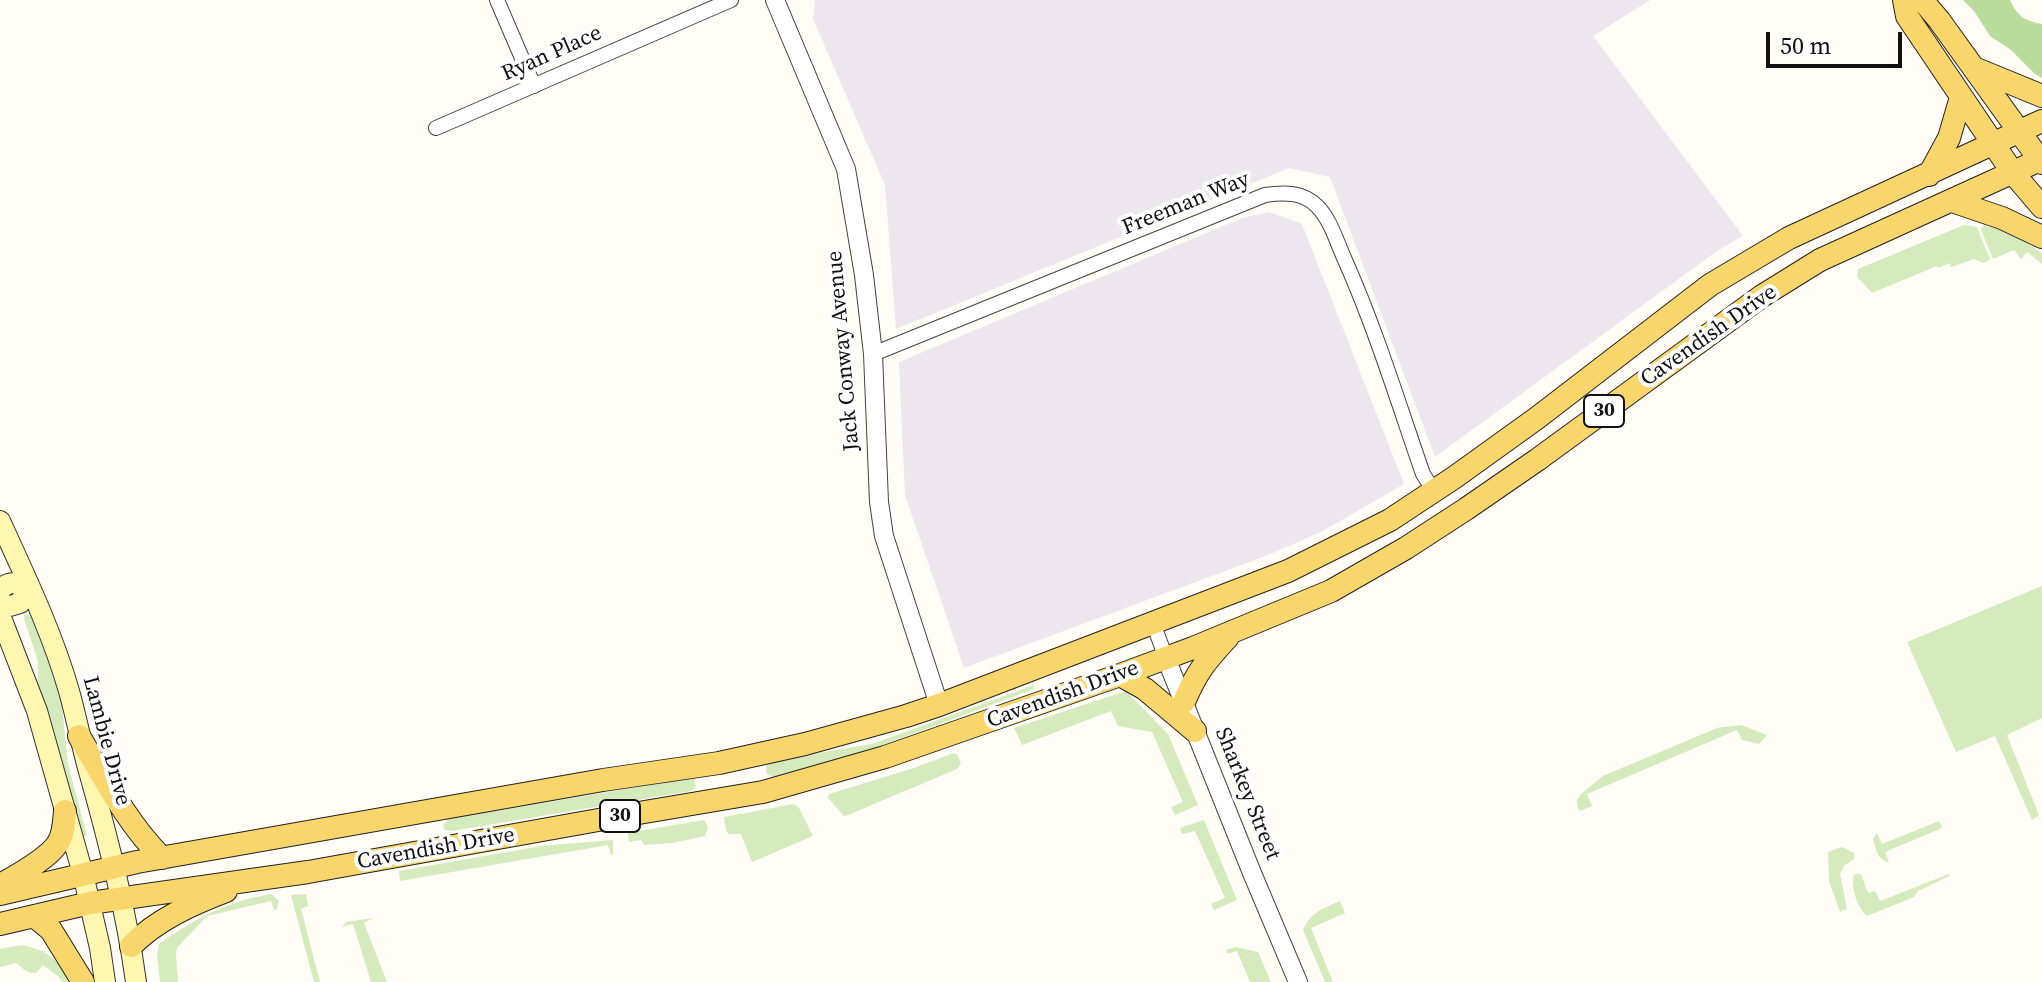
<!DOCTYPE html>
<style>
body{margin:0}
#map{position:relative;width:2042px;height:982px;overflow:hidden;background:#fffdf5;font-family:"Source Serif 4",serif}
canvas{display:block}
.scale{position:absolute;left:1766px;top:32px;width:136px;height:36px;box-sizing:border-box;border:4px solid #111;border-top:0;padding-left:10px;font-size:24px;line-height:28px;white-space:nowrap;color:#111;-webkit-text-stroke:6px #fff;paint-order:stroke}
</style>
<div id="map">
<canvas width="2042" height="982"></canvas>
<div class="scale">50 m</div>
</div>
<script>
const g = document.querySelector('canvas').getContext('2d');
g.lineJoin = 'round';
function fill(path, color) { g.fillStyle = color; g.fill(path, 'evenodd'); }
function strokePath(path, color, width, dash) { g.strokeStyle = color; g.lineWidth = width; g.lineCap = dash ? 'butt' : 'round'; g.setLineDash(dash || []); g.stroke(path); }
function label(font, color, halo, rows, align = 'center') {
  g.font = font + ' "Source Serif 4",serif'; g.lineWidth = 8; g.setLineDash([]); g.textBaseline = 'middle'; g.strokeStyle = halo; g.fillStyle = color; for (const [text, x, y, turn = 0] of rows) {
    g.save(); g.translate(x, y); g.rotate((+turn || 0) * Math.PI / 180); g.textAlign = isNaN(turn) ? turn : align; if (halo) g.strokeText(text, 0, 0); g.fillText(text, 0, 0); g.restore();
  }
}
fill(new Path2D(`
 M815,0H1650L1593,36L1743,236L1717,251L1435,457L1330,177L1289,168L896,329L885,185L813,19Z
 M1269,212L1302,224L1404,484L1323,531L1271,554L964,668L905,495L899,362L1242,218Z`), '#eee6ef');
fill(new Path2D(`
 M1964,225L1977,227L1990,260L1983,263L1974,259L1951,267L1950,263L1938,268L1937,266L1872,293L1857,277L1858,269Z
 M1983,226C2001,226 2027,243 2042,253V264L2027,252L2021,259L2014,250L1993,259L1981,230Z
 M2042,586V718L2007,735L2039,815L2032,820L1995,736L1956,752L1907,642Z
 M27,614L33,619L61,697L68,764L87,836L83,837L81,834L38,684V661L24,619V615Z
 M1034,685V689L858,754L773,777L767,774L766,770L767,765L776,760L872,744Z
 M1126,691L1168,734L1198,805L1175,815L1171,807L1183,802L1152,732L1118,726L1111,711L1022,745L1014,728Z
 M1741,725L1767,735L1759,744L1742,740L1737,730L1587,794L1592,806L1580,811L1578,808L1577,800L1581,794L1603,776L1717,728Z
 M951,754H957L961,763L957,769L848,815L844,816L828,798L829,794L914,768Z
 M691,778L694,779L696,787L691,791L452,831L445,830L443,825L448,819Z
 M794,804L799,808L813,836L752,862L741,834H729L726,831L724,817Z
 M704,820L708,827L705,836L672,843L644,845L641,840L629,842L628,833Z
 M1204,820L1237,900L1214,910L1211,904L1225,898L1195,831L1182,834L1180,828Z
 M1939,821L1942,828L1885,852L1889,862C1878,861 1876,849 1873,839L1877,833L1882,844Z
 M613,840V854L611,855L608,845L400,881L399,871L541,846Z
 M1842,847L1854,853L1855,858L1844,866L1840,874L1847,909L1840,912L1829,881L1828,852Z
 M1857,874H1861L1868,893L1875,891L1880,901L1949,874V876L1918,891L1914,897L1867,916C1858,908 1850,887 1854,875Z
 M271,894L279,901L277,909L274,910L271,901L207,916L177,948L176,956L178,982H160L157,954L159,944C193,919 229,901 271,894Z
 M306,894L308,906L301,909L320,982H314L291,895Z
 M1340,901L1345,913L1311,928L1333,982H1325L1303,930C1311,912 1322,909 1340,901Z
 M373,918L364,923L387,982H371L353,924L342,927L346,922Z
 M21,945C45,949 60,959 68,982H62L59,977L43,965L36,973C25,973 23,968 16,963L0,967V949Z
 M1236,947L1258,952L1271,982H1250L1237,951L1228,954L1226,950Z`), '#d5ebbd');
fill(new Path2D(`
 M1963,0H2010C2017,16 2025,21 2042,24V78L2035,74L2011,50L1990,36L1974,11Z`), '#b9dc9c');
const minor = new Path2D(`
 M497,0L534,86
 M436,128L731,0
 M873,354L1265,195C1284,192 1303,192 1317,206C1331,220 1337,243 1345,260C1376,330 1398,402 1423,474L1434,491
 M1153,623L1166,658`);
const tertiary = new Path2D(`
 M775,0L846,169L864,275L873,354L879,502L884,536L939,705
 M1166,658L1252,873L1298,982`);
const secondary = new Path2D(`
 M0,521C25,576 52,632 69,691C76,716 81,742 88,768C108,839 126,909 136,982
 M0,590C8,580 18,583 29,585
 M0,603L10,606L20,603L29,585
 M0,615L37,711L83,874L100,948L105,982`);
const primary = new Path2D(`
 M1904,0L1907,16L2013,173L2042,207
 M1922,0L1939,20L2042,163
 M1974,68L2042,96
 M1929,175L1949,138L1961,97
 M1952,201L2002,218L2042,237
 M1120,675L1145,689L1195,731
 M1184,702C1197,671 1206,661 1228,637
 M79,736C104,778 127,823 162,858
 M0,885C16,876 48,859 58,843C64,834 64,822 65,811
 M0,894L137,862L603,780L719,763L805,744L906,716L939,705L1288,571L1390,520L1455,477L1537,418L1710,285L1789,238L2042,121
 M34,916L51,930L83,982
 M0,924L90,903L308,872L615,817L763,792L885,757L1120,675L1193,648L1331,591L1406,548L1466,509L1537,460L1762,296L1820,260L2042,159
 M131,946C156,920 192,904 226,891`);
strokePath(minor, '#444', 16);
strokePath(tertiary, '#444', 20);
strokePath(secondary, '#333', 22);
strokePath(primary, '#222', 24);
strokePath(minor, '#fff', 14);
strokePath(tertiary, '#fff', 18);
strokePath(secondary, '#fff6b0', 20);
strokePath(primary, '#f9d66b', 22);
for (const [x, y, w] of [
 [1604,411,40],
 [620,816,40]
]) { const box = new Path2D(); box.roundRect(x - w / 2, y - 16, w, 32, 6); g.fillStyle = '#fff'; g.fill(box); strokePath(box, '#111', 2); }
label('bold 20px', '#111', null, [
 ["30",1604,411],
 ["30",620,816]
]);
label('22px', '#111', '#fff', [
 ["Ryan Place",552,54,-24],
 ["Freeman Way",1186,204,-22],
 ["Cavendish Drive",1709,336,-35],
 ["Jack Conway Avenue",844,351,-95],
 ["Cavendish Drive",1063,695,-20],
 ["Lambie Drive",106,741,75],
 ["Sharkey Street",1247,794,68],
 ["Cavendish Drive",436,849,-10]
]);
</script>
